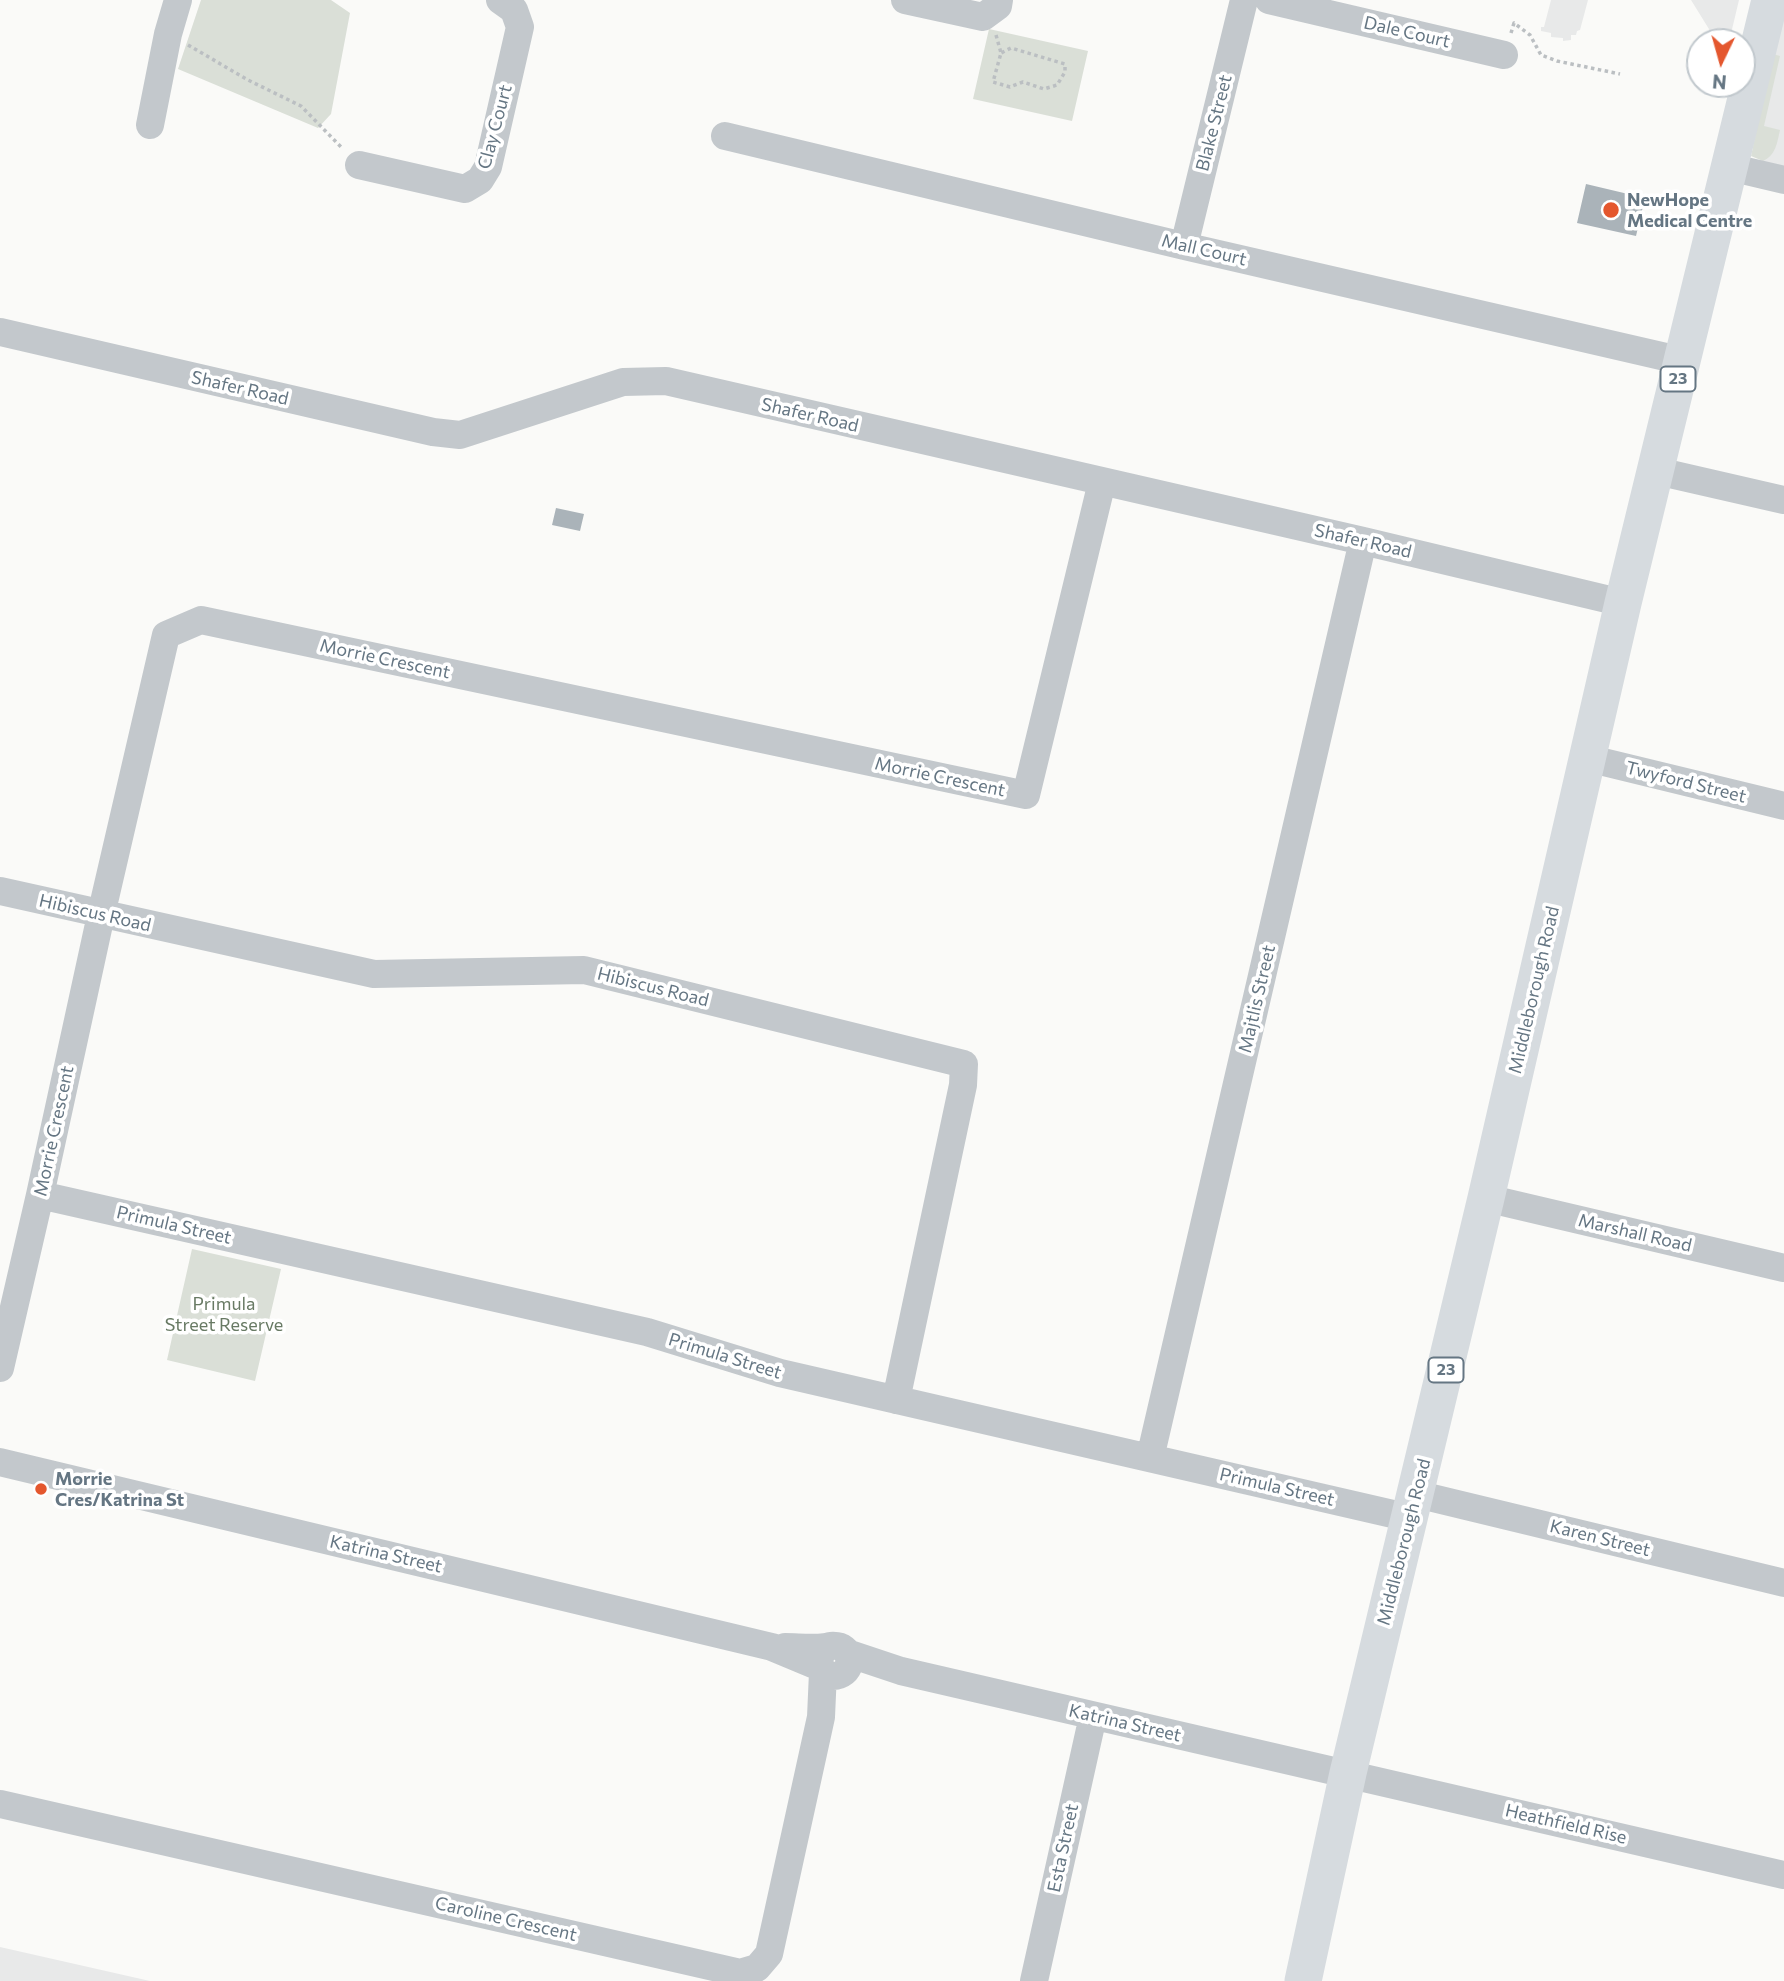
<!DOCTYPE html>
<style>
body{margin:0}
#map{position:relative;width:1784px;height:1981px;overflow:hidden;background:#fafaf8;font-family:Commissioner,sans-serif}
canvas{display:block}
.north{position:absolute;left:1686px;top:28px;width:70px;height:70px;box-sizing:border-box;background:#fff;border:2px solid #c1c8cd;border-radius:50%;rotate:185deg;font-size:19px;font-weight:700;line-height:28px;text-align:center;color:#657683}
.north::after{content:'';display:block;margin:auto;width:24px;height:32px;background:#e4572e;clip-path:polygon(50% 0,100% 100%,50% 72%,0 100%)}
</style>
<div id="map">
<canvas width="1784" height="1981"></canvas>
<div class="north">N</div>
</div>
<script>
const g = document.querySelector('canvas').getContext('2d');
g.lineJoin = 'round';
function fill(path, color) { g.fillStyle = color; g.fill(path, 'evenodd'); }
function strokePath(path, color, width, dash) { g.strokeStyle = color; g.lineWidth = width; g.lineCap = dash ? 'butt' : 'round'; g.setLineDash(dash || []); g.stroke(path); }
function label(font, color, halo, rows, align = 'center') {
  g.font = font + ' Commissioner,sans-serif'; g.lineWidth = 7; g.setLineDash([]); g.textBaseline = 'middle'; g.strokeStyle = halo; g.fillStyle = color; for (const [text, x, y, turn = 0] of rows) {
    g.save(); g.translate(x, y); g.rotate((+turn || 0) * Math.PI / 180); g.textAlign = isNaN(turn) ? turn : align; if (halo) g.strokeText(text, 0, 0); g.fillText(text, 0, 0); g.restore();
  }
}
fill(new Path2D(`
 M1551,0H1588L1580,30L1577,31L1576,35H1571V40L1563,41V38L1551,37V33L1541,31V27H1544Z
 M1691,0H1739L1729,42H1717Z
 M1784,9V167L1761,161L1751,143Z
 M0,1947L150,1981H0Z`), '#e8e9e9');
fill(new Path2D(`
 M201,0H331L350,13L331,114L318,128L178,69Z
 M989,29L1088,51L1072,121L973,99Z
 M1773,54L1780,56L1764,126L1780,130C1777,143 1776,155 1763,161L1751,156Z
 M192,1249L281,1269L255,1381L167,1360Z`), '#dadfd7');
fill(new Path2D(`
 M1586,184L1645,198L1636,236L1577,223Z
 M556,508L584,514L580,531L552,525Z`), '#aab3b9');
strokePath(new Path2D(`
 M1511,33L1514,23L1530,35L1541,55L1557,61L1620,74
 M996,35L1001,53L993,82L1010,87L1023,82L1044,89L1057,85L1065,72V64L1011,48L1001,53
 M188,45L248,80L301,106L343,149`), '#bbbfc2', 3.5, [3.5, 3.5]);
strokePath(new Path2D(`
 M905,0L983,17L998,6L999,0
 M1269,0L1504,55
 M150,125L168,34L178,0
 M725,136L1184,246L1683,361
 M359,165L465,189L480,180L488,167L520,27L514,10L500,0
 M1729,167L1784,180
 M1184,246L1244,0
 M0,332L433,432L460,435L623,382L666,381L1363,541L1623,603
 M1657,471L1784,500
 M1587,758L1784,806
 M0,891L374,974L584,970L964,1064L963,1085L896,1400
 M40,1195L647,1332L780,1373L1410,1518
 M1486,1198L1784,1268
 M0,1368L40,1195L101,915L166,635L201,620L1026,795L1102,482
 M1150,1458L1363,541
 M0,1462L772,1647L820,1667
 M1416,1494L1784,1583
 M785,1647C798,1647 812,1649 825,1647C832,1646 830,1645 837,1646C852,1648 854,1670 839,1675C831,1678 825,1674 820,1667L819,1656L827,1647
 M847,1653L901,1671L1784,1875
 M0,1804L740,1973L757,1968L769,1954L821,1717L823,1672
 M1034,1981L1093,1716`), '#c3c8cc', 28);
strokePath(new Path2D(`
 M1303,1981L1348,1773L1486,1198L1623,603L1770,0`), '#d6dbdf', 37);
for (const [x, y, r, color] of [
 [1611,210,9,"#e4572e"],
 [41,1489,7,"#e4572e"]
]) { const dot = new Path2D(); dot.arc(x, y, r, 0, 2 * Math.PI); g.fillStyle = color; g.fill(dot); strokePath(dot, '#fff', 2.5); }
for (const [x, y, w] of [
 [1678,379,35],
 [1446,1370,35]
]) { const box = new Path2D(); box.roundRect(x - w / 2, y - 12.5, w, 25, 5); g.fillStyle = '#fff'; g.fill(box); strokePath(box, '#657683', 2); }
label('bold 16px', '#657683', null, [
 ["23",1678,379],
 ["23",1446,1370]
]);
label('18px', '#657683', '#fff', [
 ["Dale Court",1407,32,13],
 ["Blake Street",1214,123,-76],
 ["Clay Court",495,127,-75],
 ["Mall Court",1204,250,13],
 ["Shafer Road",240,388,13],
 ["Shafer Road",810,415,13],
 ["Shafer Road",1363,541,13],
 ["Morrie Crescent",385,659,12],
 ["Morrie Crescent",940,777,12],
 ["Twyford Street",1686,782,14],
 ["Hibiscus Road",95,913,13],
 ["Hibiscus Road",653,987,14],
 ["Middleborough Road",1534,990,-77],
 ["Majtlis Street",1257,999,-77],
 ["Morrie Crescent",54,1131,-78],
 ["Primula Street",174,1225,13],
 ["Marshall Road",1635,1233,13],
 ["Primula Street",725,1356,17],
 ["Primula Street",1277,1487,13],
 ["Karen Street",1600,1538,14],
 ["Middleborough Road",1404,1542,-76],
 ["Katrina Street",386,1554,13],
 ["Katrina Street",1125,1723,13],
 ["Heathfield Rise",1566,1824,13],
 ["Esta Street",1063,1848,-78],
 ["Caroline Crescent",506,1919,13]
]);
label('bold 18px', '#657683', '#fff', [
 ["NewHope",1627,200],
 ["Medical Centre",1627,221],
 ["Morrie",55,1479],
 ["Cres/Katrina St",55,1500]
], 'left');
label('18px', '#687a64', '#fff', [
 ["Primula",224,1304],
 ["Street Reserve",224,1325]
]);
</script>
